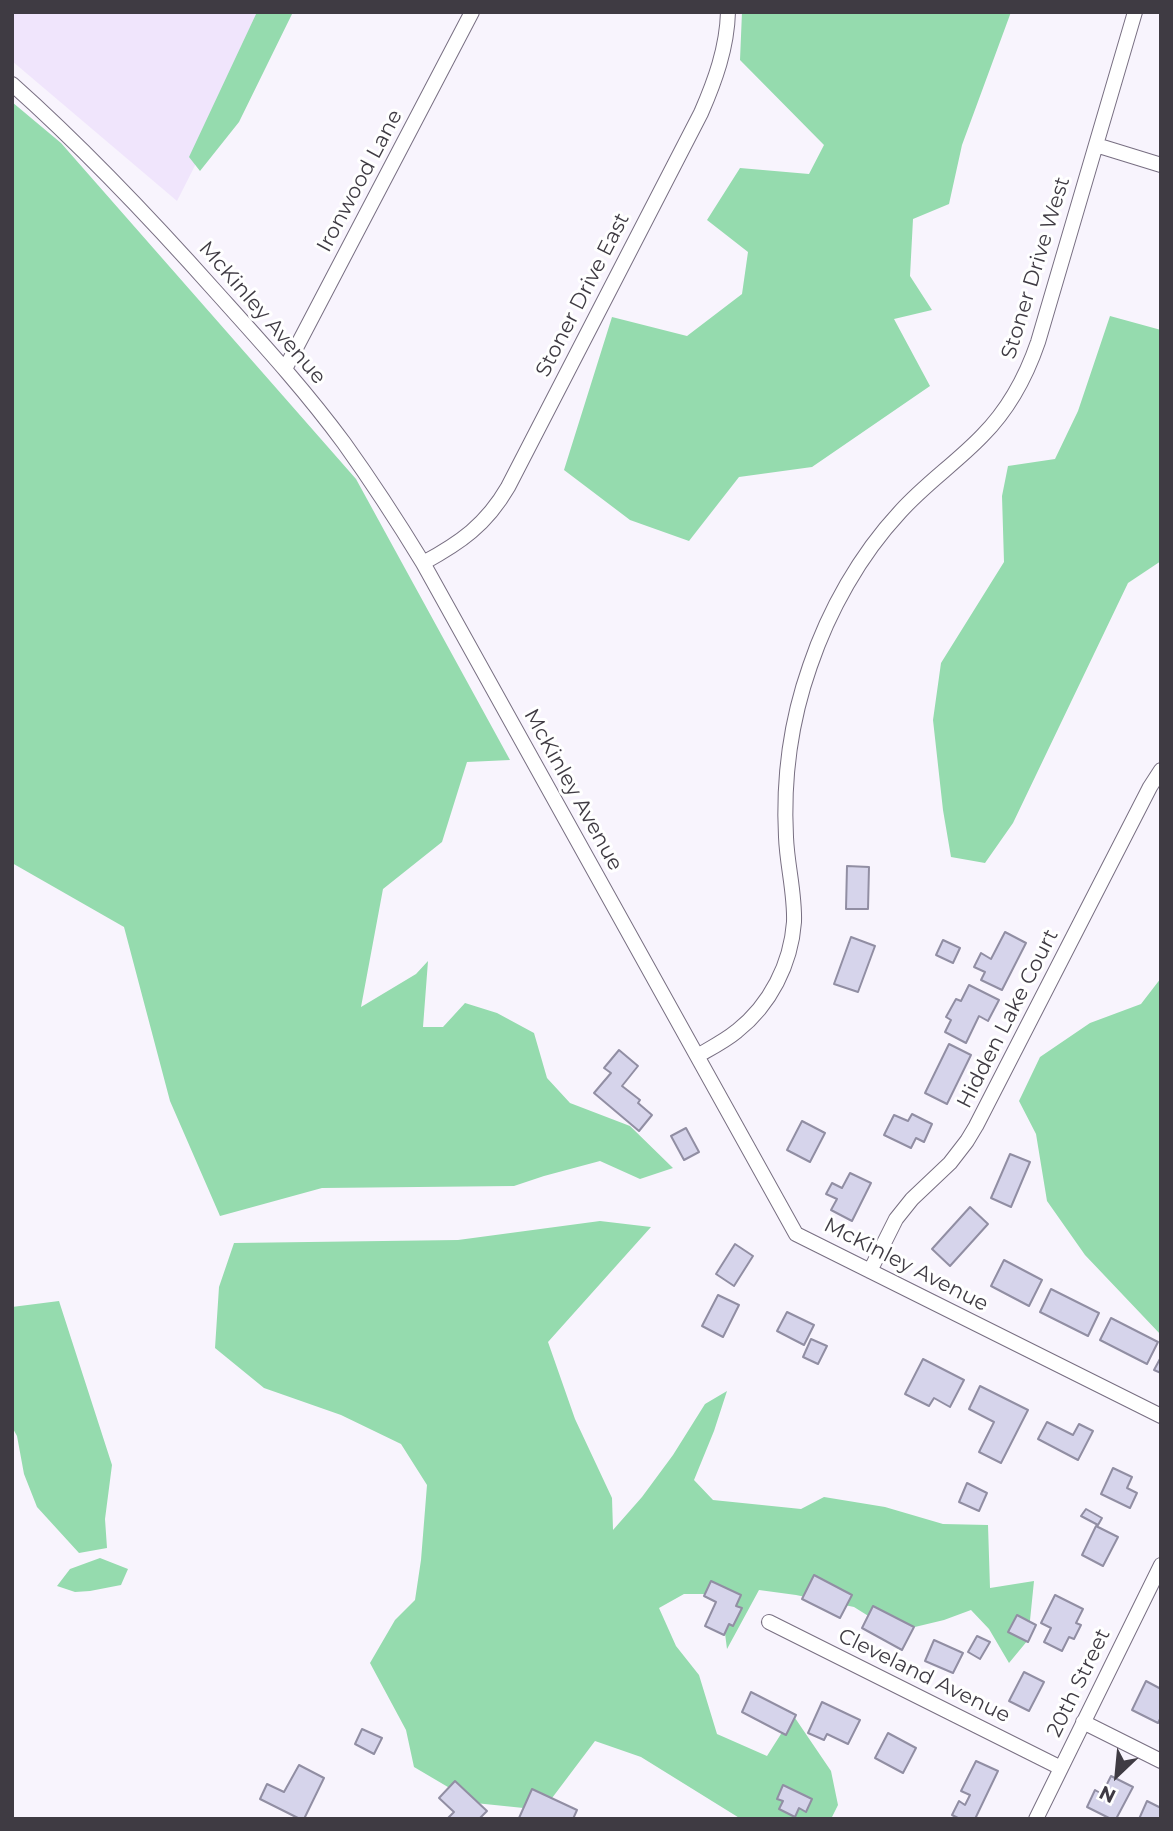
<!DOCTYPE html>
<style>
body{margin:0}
#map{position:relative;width:1173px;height:1831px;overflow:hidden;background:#f8f4fd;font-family:Montserrat,sans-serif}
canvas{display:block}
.frame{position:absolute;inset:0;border:14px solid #3f3b43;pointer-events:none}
.north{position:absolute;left:1082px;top:1740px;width:70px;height:70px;-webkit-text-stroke:5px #fff;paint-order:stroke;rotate:206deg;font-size:19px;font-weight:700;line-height:28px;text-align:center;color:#3f3b43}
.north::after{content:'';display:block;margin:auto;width:24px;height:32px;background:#3f3b43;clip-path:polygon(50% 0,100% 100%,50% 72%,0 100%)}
</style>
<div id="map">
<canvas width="1173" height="1831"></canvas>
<div class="frame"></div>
<div class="north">N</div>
</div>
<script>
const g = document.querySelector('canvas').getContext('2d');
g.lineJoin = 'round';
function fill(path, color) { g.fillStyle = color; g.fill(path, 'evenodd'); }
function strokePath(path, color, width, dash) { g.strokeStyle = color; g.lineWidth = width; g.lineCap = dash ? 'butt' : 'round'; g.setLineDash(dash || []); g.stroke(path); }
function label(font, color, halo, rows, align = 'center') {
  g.font = font + ' Montserrat,sans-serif'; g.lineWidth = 6; g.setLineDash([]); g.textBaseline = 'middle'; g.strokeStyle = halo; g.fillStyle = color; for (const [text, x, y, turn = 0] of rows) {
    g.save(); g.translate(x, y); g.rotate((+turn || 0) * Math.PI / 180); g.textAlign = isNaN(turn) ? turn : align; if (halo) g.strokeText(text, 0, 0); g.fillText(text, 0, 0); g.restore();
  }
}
fill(new Path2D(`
 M12,12H273L177,201L12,61Z`), '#f0e5fc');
fill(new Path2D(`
 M257,12H293L239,122L200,171L189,157Z
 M742,12H1011L962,145L949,204L913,219L910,276L932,310L894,319L930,386L812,467L739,477L689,541L630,520L564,470L612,317L687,336L742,294L748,252L707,220L740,168L809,174L824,145L740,60Z
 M12,102L61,143L356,479L510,760L467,762L442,842L383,889L361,1007L416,974L428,961L423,1027H443L465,1003L497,1013L534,1033L547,1078L570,1103L630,1126L673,1168L640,1179L600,1161L544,1176L514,1186L322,1188L220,1216L170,1101L124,927L12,863Z
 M1110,316L1161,330V561L1128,583L1013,823L985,863L951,857L943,810L933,720L941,663L1004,562L1002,496L1008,466L1055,459L1078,411Z
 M1161,978V1233L1159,1238L1161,1257V1335L1085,1255L1047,1201L1036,1134L1019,1101L1040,1057L1090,1023L1141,1004Z
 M600,1221L651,1227L548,1342L575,1419L612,1498L613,1530L642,1497L673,1455L705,1404L727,1391L714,1431L694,1480L713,1500L801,1509L824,1497L885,1507L943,1524L988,1525L990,1588L1034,1581L1028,1640L1009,1663L989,1629L971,1610L944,1620L894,1632L854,1607L796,1595L759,1590L727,1649L720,1594H684L659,1608L676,1646L699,1675L717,1734L767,1756L793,1715L831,1771L838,1805L831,1819H741L641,1757L595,1741L543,1810L475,1803L414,1767L406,1730L370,1663L395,1620L415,1600L421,1560L427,1485L401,1444L341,1415L264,1388L215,1348L219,1287L234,1243L458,1240Z
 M59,1301L112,1465L105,1519L107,1548L79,1553L37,1507L24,1474L17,1436L12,1427V1307Z
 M100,1558L128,1569L121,1585L90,1591L75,1592L57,1586L70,1569Z`), '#95dbae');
const building = new Path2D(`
 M847,866L869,867L868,909H846Z
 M1005,932L1026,943L1002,990L981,980L985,972L974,967L981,953L991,959Z
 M851,937L875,946L858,992L834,984Z
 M943,940L960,948L953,963L936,955Z
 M969,985L999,1000L988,1021L979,1016L966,1043L945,1032L951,1020L946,1017L956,999L961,1001Z
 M949,1044L971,1055L947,1104L925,1093Z
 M619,1050L638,1066L622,1086L640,1100L638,1103L652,1115L639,1131L594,1093L611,1073L604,1068Z
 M912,1114L932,1124L924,1142L916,1138L911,1148L884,1135L894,1115L908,1121Z
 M802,1121L825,1133L810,1162L787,1150Z
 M686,1128L699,1152L684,1160L671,1136Z
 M1010,1154L1030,1162L1011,1207L991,1198Z
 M850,1173L871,1183L852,1221L831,1210L837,1199L826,1194L832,1183L842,1188Z
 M970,1207L988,1224L950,1266L932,1249Z
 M735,1244L753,1256L734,1286L716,1274Z
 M1004,1260L1042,1280L1029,1306L991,1286Z
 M1051,1289L1099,1313L1088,1336L1040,1312Z
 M718,1295L739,1305L723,1337L702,1326Z
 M787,1312L814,1325L804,1345L777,1331Z
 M1111,1318L1158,1342L1147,1364L1100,1340Z
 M811,1339L827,1346L818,1364L803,1357Z
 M1161,1357V1373L1154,1370Z
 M923,1359L964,1380L950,1407L934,1398L929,1406L905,1394Z
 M980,1386L1028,1410L1001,1463L979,1452L994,1422L969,1409Z
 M1047,1422L1073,1435L1079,1424L1093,1431L1078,1460L1038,1439Z
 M1113,1468L1132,1477L1127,1488L1137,1493L1130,1508L1101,1494Z
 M967,1483L987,1493L979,1511L959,1502Z
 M1086,1509L1102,1518L1098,1525L1081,1516Z
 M1096,1526L1118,1537L1103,1566L1082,1555Z
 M814,1575L852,1595L840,1618L802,1599Z
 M711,1581L741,1595L736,1606L742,1608L733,1626L729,1624L724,1635L705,1626L716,1602L704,1596Z
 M1055,1595L1083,1609L1076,1623L1081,1625L1074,1639L1069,1637L1062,1651L1044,1642L1051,1628L1041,1623Z
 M873,1606L914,1627L902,1650L862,1628Z
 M1017,1615L1036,1625L1028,1642L1008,1632Z
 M977,1636L990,1642L980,1659L968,1652Z
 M934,1640L963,1653L953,1673L925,1661Z
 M1024,1672L1044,1682L1029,1711L1009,1701Z
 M1146,1681L1161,1689V1717L1158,1723L1132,1710Z
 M751,1692L796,1715L786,1735L742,1712Z
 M822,1702L860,1720L848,1744L827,1734L824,1740L808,1733Z
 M362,1729L382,1738L374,1754L355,1744Z
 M888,1733L916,1748L903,1773L875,1758Z
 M976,1761L998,1771L975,1819H960L952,1815L959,1801L965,1805L970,1795L961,1791Z
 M299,1765L324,1778L304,1819H300L260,1799L267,1784L284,1792Z
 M1111,1776L1133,1787L1116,1819H1111L1087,1807L1095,1790L1102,1794Z
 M455,1781L487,1811L479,1819H447L454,1812L439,1798Z
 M783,1785L812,1799L806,1812L799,1808L795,1817L779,1809L783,1801L777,1799Z
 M532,1789L577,1810L573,1819L519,1818Z
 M1147,1801L1161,1808V1819H1139Z`);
fill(building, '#d6d4eb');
strokePath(building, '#918ea3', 2);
const street = new Path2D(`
 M12,84C85,149 152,220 217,293C261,342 305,390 344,443C372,482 398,522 423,563L796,1234L1161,1416
 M1096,145L1161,165
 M285,369L472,12
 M423,563C460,543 486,525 508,487L701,113C715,81 727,48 728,12
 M697,1056C711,1048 725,1041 737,1031C770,1005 791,964 794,922C795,893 787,865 786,837C783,780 791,720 810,666C829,610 860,555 900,512C925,484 956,463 982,436C1008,410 1026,377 1038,342L1135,12
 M870,1271L896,1219L912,1199L950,1163L967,1141L976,1126L1150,787L1161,770
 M769,1622L1061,1768
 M1083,1722L1161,1761
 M1036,1819L1161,1565`);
strokePath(street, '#786f82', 16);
strokePath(street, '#fff', 14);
label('21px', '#3f3b43', '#fff', [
 ["Ironwood Lane",360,181,-62],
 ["Stoner Drive West",1036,268,-73],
 ["Stoner Drive East",583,295,-63],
 ["McKinley Avenue",262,313,49],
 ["McKinley Avenue",573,790,61],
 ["Hidden Lake Court",1008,1019,-63],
 ["McKinley Avenue",906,1265,27],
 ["Cleveland Avenue",924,1676,26],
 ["20th Street",1079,1683,-64]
]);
</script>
